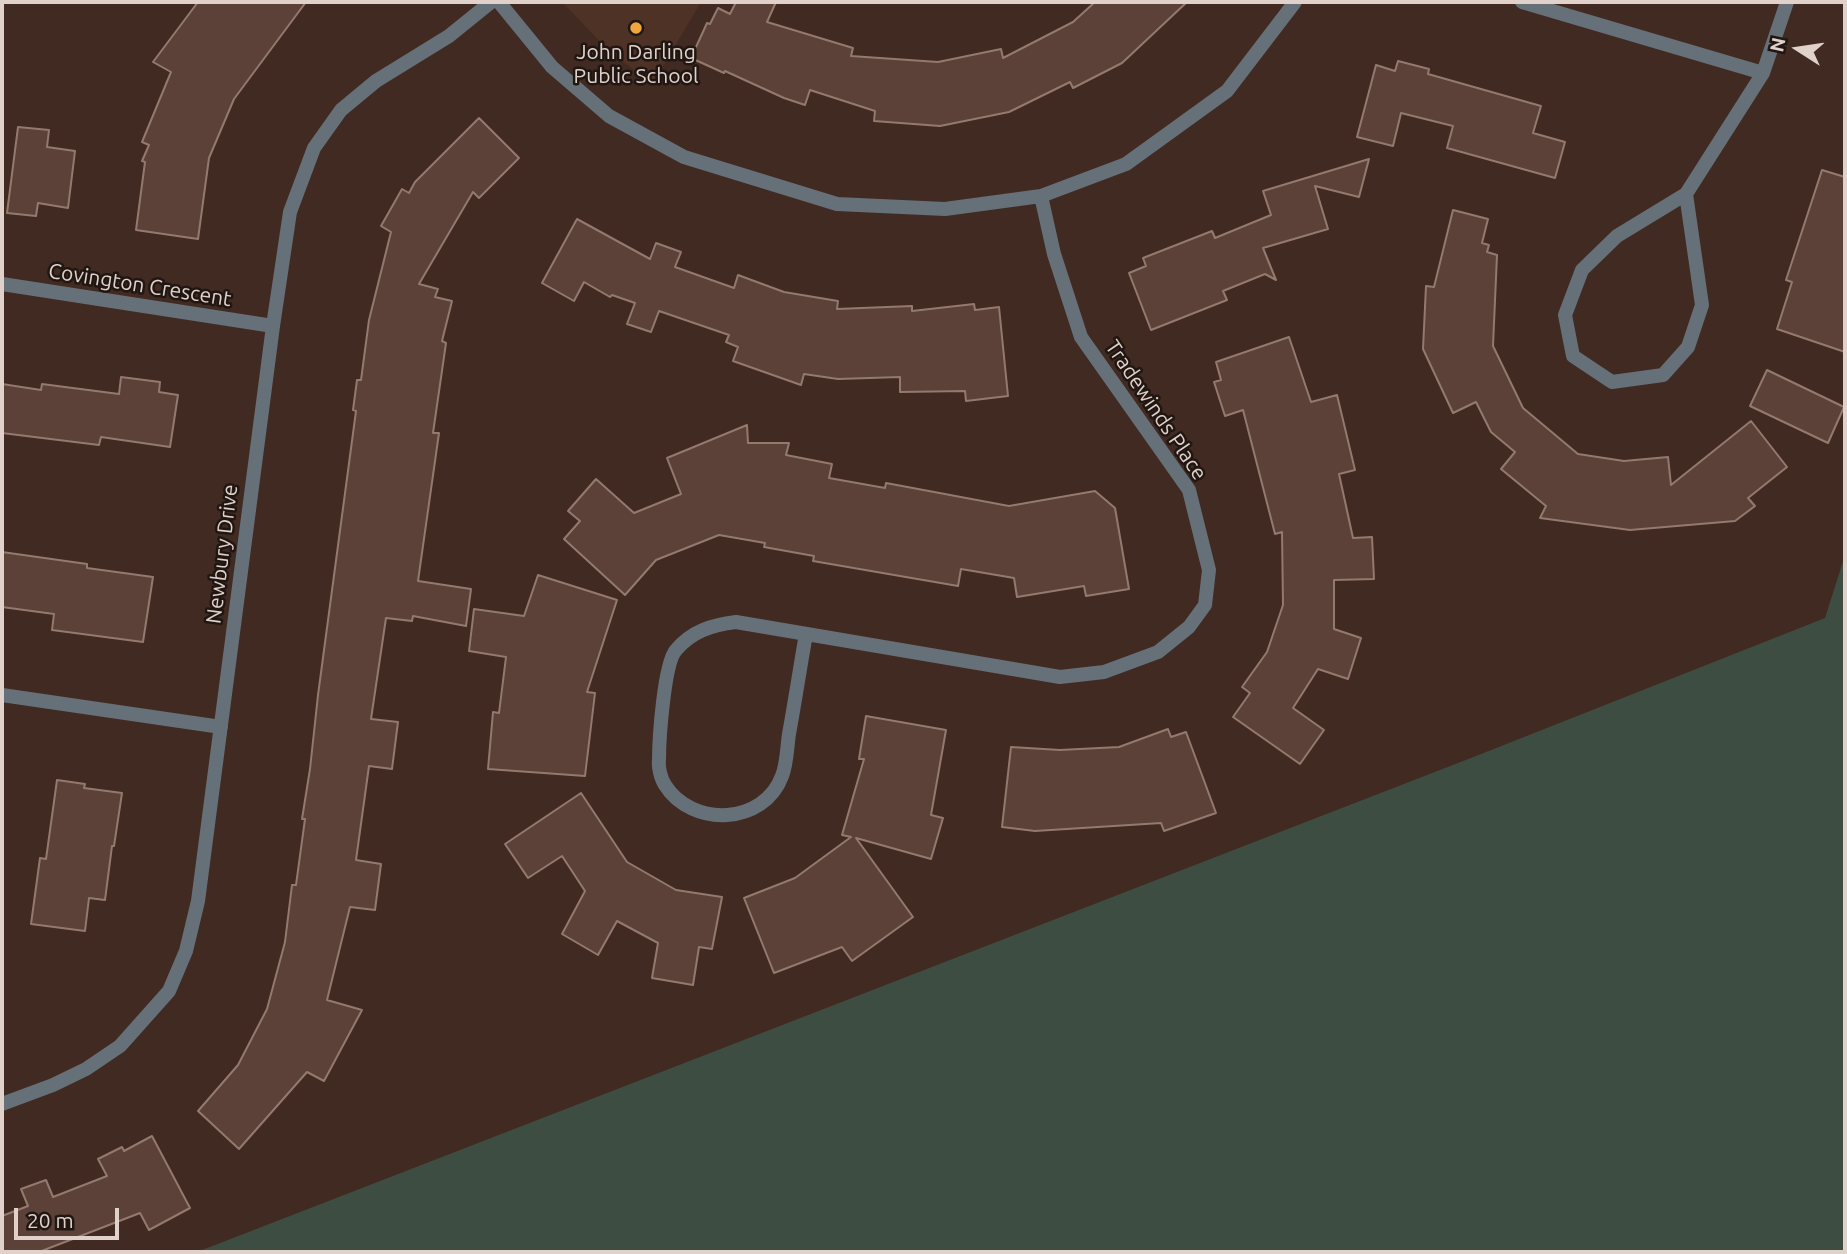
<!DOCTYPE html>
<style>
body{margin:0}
#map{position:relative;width:1847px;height:1254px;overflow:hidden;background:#412a21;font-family:Ubuntu,sans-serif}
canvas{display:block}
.frame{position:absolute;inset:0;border:4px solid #e0d1cb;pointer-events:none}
.north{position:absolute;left:1763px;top:14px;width:70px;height:70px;-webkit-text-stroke:5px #201612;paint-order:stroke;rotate:282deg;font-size:19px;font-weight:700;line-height:28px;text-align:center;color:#e0d1cb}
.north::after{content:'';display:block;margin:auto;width:24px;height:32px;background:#e0d1cb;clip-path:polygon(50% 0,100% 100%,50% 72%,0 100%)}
.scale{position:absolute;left:14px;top:1208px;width:105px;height:32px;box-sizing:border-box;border:4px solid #e0d1cb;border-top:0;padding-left:9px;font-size:21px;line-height:24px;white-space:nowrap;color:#e0d1cb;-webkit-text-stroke:5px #201612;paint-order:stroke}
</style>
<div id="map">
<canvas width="1847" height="1254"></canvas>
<div class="frame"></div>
<div class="north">N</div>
<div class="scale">20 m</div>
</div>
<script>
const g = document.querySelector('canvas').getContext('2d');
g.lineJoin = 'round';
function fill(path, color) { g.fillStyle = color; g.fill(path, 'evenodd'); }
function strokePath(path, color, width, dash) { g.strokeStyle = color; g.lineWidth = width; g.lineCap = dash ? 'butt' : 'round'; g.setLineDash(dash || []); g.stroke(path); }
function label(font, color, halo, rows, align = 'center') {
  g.font = font + ' Ubuntu,sans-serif'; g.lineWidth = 5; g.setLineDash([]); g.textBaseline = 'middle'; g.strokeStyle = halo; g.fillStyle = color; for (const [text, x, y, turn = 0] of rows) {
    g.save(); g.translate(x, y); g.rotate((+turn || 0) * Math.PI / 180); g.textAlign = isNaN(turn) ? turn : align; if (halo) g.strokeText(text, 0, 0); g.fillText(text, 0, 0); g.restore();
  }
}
fill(new Path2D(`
 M562,2H701L653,83L613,55Z`), '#4f3226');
fill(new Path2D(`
 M1845,555V1252H197L1476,756L1825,618Z`), '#3e4d42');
const building = new Path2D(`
 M198,2H306L234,99L209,158L198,239L136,230L145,162L142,161L149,145L142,142L171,72L153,62Z
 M736,2H776L767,22L853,48L851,56L938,62L1001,49L1003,58L1073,22L1095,2H1187L1122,63L1073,88L1070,82L1009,112L940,126L874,121L875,111L810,90L805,105L784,98L725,71L724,73L691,58L707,23L710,24L718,8L730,14Z
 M1398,61L1429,69L1428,74L1541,106L1533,133L1565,142L1555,178L1447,148L1453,126L1401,113L1393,146L1357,137L1376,65L1395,71Z
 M479,118L519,158L479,198L473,192L419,284L438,289L435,297L452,301L442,341L446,343L433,433H439L418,581L471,589L466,626L413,616L412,621L386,618L371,719L398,722L392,769L369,766L356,860L381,864L375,910L350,907L327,1000L362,1010L324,1081L307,1072L239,1149L198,1111L238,1065L267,1009L285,942L292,885H296L305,819H302L310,769L318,695L356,411L353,410L357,380H361L369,320L391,232L381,226L402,189L409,193L415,182Z
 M18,127L49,130L47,147L75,151L68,208L38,203L36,216L7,213Z
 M1369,159L1359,197L1315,186L1328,229L1263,248L1276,280L1265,274L1223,291L1227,300L1151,330L1129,273L1146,266L1143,258L1212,231L1215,238L1271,215L1263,191Z
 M1822,170L1845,177V352L1777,329L1792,282L1786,280Z
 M1453,210L1488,219L1482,243L1489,245L1487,252L1497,255L1493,346L1523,408L1578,454L1624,461L1668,457L1671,485L1751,421L1787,467L1748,498L1755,506L1735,521L1630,530L1540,518L1546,506L1501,469L1515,452L1491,432L1476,402L1453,413L1423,349L1426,286L1434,287Z
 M577,219L650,259L656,243L681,252L675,267L734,288L738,275L784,292L838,301L837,309L912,306V311L974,304L975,310L999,307L1008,396L966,401L965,391L900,392V377L838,379L804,374L801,385L733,361L738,347L726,342L729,335L659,311L651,332L627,324L635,303L612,295L610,297L584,282L574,301L542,283Z
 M1289,337L1311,402L1337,395L1355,470L1339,474L1353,538L1372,537L1374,579L1334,580V629L1361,638L1348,679L1318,669L1293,708L1324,730L1300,764L1233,717L1250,693L1242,687L1267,652L1283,605L1282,532L1275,534L1243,410L1225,416L1214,382L1221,380L1216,362Z
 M1767,370L1844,407L1828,443L1750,406Z
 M121,377L160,382L159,392L178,395L170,447L101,437L99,445L2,433V384L41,390L42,384L119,394Z
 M747,425L748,443H789L786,455L832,464L829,478L885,488L886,483L1009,506L1095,491L1115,508L1129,589L1086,596L1084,586L1017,597L1014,578L961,569L958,586L813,561L814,556L764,547L765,543L719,535L656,560L625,595L564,539L580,521L568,511L596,479L634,513L681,494L667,458Z
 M2,552L87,564V568L153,577L143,642L52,630L54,614L2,607Z
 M538,575L617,600L587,692L595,693L585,776L488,769L493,712L499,713L506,657L469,651L474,609L524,616Z
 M866,716L946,730L931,815L943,818L931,859L856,838L913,917L852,961L842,947L774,973L744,898L795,878L851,837L842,835L864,759H859Z
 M1168,729L1171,737L1186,732L1216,813L1164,831L1161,823L1035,831L1002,827L1011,747L1060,750L1119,747Z
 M57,780L85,784L84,788L122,793L114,846H112L105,900L89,898L85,931L31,924L40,858L46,859Z
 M581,793L627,862L676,890L722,897L712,949L699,947L693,985L652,978L658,943L617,921L598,955L562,934L585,891L562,856L528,878L505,844Z
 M152,1136L190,1208L149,1230L140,1213L39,1252H2V1216L28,1206L21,1189L46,1180L53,1197L107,1176L98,1159L122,1147L124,1151Z`);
fill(building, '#5b4137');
strokePath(building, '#93796e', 2);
strokePath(new Path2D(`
 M499,2L552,67L609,116L684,157L837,204L945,209L1041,196L1126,164L1227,91L1295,2
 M1522,2L1763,73
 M1686,194L1702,305L1688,347L1663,375L1612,382L1573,356L1565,315L1582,270L1617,236L1686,194L1763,73L1787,2
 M2,284L273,326
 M806,634C800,668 795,701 789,734C787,747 787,764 782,776C764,825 692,828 665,785C661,779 658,767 659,760C659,740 664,663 676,650C692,631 712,625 736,622L1060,677L1104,672L1158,652L1189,627L1205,605L1209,570L1189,490L1081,337L1054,254L1041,196
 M2,695L221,727
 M2,1104L53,1085L86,1069L120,1046L169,991L186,951L198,901L273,326L290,212L314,148L341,110L376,81L449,36L491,2`), '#667078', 14);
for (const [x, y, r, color] of [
 [636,28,7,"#efa73d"]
]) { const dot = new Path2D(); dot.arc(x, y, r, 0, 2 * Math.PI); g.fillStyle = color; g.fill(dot); strokePath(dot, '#201612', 2.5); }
label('21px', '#e0d1cb', '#201612', [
 ["John Darling",636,52],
 ["Public School",636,76]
]);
label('21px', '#e0d1cb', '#201612', [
 ["Covington Crescent",140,285,9],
 ["Tradewinds Place",1156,410,56],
 ["Newbury Drive",222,554,-83]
]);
</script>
